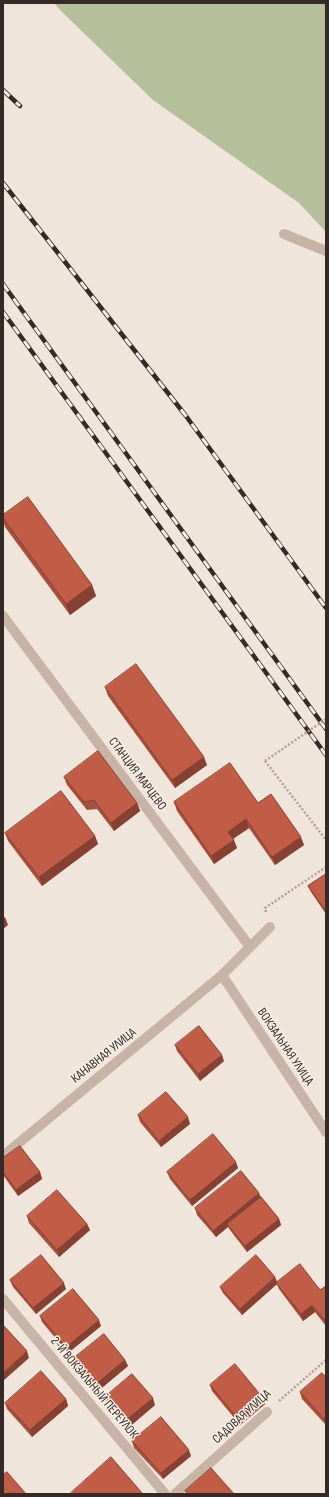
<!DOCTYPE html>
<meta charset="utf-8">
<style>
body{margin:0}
#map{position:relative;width:329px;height:1497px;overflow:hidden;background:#f0e5da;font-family:"Sofia Sans Condensed",sans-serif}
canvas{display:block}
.frame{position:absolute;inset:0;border:4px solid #352a27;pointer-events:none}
</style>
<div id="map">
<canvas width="329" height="1497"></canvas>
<div class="frame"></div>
</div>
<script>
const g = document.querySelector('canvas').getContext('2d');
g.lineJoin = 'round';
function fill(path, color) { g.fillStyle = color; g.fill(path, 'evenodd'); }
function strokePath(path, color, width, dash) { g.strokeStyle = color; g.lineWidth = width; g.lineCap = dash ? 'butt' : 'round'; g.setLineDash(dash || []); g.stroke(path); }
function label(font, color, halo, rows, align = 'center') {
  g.font = font + ' "Sofia Sans Condensed",sans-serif'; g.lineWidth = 3; g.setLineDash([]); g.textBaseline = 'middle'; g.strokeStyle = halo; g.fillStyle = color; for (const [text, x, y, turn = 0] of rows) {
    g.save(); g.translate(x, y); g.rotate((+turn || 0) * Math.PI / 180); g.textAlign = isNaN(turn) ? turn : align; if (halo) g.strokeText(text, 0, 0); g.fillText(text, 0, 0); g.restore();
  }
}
fill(new Path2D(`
 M54,3H326V232L299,203L153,100L61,11Z`), '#b5bf9b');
strokePath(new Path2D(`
 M265,761L326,840
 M266,912L265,908L326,867
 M279,1401L326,1360`), '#b49e91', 2.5, [2, 2]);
strokePath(new Path2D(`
 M284,234L326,251`), '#c8b4a7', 10);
strokePath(new Path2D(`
 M3,616L250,947
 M222,975L326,1132
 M3,1156L222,975L270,927
 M3,1299L165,1494
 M175,1494L267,1412`), '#c8b4a7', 10);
const rail = new Path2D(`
 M3,90L20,106
 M3,183L186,416L326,608
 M3,284L326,729
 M3,312L326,755`);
strokePath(rail, '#352a27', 4.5);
strokePath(rail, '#f8efe6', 3, [9]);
strokePath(new Path2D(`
 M265,761L326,719`), '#b49e91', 2.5, [2, 2]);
fill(new Path2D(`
 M3,515L92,585L96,596L70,615L5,527L3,520Z
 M105,687L207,765L175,788L108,696Z
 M64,777L137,803L140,811L114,831L97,809L87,810L67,785Z
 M174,802L258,803L304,845L275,865L249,828L233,839L237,848L214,864L177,811Z
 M5,833L95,836L98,844L42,886L8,841Z
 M326,874V914L311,892L308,886Z
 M175,1045L224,1061L200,1081L177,1051Z
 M138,1115L190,1124L161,1147L140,1122Z
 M3,1158L40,1172L42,1179L18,1196L3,1175Z
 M238,1168L192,1206L170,1179L167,1172Z
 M261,1197L279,1219L281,1225L247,1252L230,1230L228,1227L216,1237L197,1215L195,1208Z
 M27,1216L87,1224L90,1230L59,1257L29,1223Z
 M10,1280L66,1289L36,1314L13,1287Z
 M277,1282L320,1290L326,1286V1326L315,1312L303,1321L279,1289L277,1284L242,1315L223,1293L220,1287Z
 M40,1316L101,1326L68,1353L42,1322Z
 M74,1358L125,1360L128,1366L98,1391L77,1364Z
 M326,1377V1425L302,1399L300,1392Z
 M210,1385L263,1398L265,1404L240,1425L212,1391Z
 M105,1397L155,1405L128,1428L107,1403Z
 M66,1399L68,1406L32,1437L7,1409L5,1403Z
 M132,1441L191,1456L163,1479L134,1448Z`), '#a6503d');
fill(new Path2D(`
 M92,585L96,596L70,615L66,604Z
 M204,757L207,765L175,788L172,780Z
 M137,803L140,811L114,831L111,823Z
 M246,819L249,828L231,840L228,832Z
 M95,836L98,844L42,886L39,877Z
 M301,837L304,845L275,865L272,857Z
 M234,840L237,848L214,864L211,856Z
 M5,917L8,925L3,929V918Z
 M222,1055L224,1061L200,1081L198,1074Z
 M188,1117L190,1124L161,1147L159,1141Z
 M236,1162L238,1168L192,1206L190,1200Z
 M40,1172L42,1179L18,1196L16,1190Z
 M259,1193L262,1200L227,1224L228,1227L216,1237L213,1231Z
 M279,1219L281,1225L247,1252L245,1246Z
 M87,1224L90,1230L59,1257L57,1250Z
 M275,1277L278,1284L276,1283L277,1284L242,1315L240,1309Z
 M64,1283L66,1289L36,1314L33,1308Z
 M312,1305L315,1312L303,1321L301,1314Z
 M99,1320L101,1326L68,1353L66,1347Z
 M27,1351L29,1358L3,1381V1373Z
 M125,1360L128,1366L98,1391L96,1384Z
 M153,1398L155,1405L128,1428L125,1421Z
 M263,1398L265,1404L240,1425L238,1419Z
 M66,1399L68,1406L32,1437L30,1430Z
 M326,1417V1425L324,1419Z
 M189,1450L191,1456L163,1479L161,1473Z`), '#874132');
const building = new Path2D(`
 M28,497L92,585L66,604L3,518V515Z
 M136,664L204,757L172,780L105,687Z
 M98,751L137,803L111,823L94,800L84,802L64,777Z
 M230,763L258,803L271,794L301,837L272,857L246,819L228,832L234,840L211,856L174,802Z
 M61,791L95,836L39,877L5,833Z
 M326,874V911L308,886Z
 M199,1026L222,1055L198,1074L175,1045Z
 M166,1092L188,1117L159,1141L138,1115Z
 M213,1134L236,1162L190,1200L167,1172Z
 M20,1146L40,1172L16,1190L3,1172V1158Z
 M241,1171L259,1193L213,1231L195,1208Z
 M57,1190L87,1224L57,1250L27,1216Z
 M261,1197L279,1219L245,1246L227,1224Z
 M41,1255L64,1283L33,1308L10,1280Z
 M256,1255L275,1277L240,1309L220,1287Z
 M300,1264L320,1290L326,1286V1322L312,1305L301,1314L276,1283Z
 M73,1289L99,1320L66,1347L40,1316Z
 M3,1325L27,1351L3,1373Z
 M104,1334L125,1360L96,1384L74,1358Z
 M235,1364L263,1398L238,1419L210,1385Z
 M41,1371L66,1399L30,1430L5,1403Z
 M322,1373L326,1377V1417L324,1419L300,1392Z
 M132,1374L153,1398L125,1421L105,1397Z
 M161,1417L189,1450L161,1473L132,1441Z
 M111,1457L142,1493L141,1494H72L71,1493Z
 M211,1468L234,1494H188L185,1491Z
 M7,1472L26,1494H3V1475Z`);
fill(building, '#c15d47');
strokePath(building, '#874132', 1);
label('13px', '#352a27', '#f8efe6', [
 ["СТАНЦИЯ МАРЦЕВО",137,774,53],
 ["ВОКЗАЛЬНАЯ УЛИЦА",285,1047,56],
 ["КАНАВНАЯ УЛИЦА",104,1056,-39],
 ["2-Й ВОКЗАЛЬНЫЙ ПЕРЕУЛОК",94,1388,50],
 ["САДОВАЯ УЛИЦА",242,1417,-42]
]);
</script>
